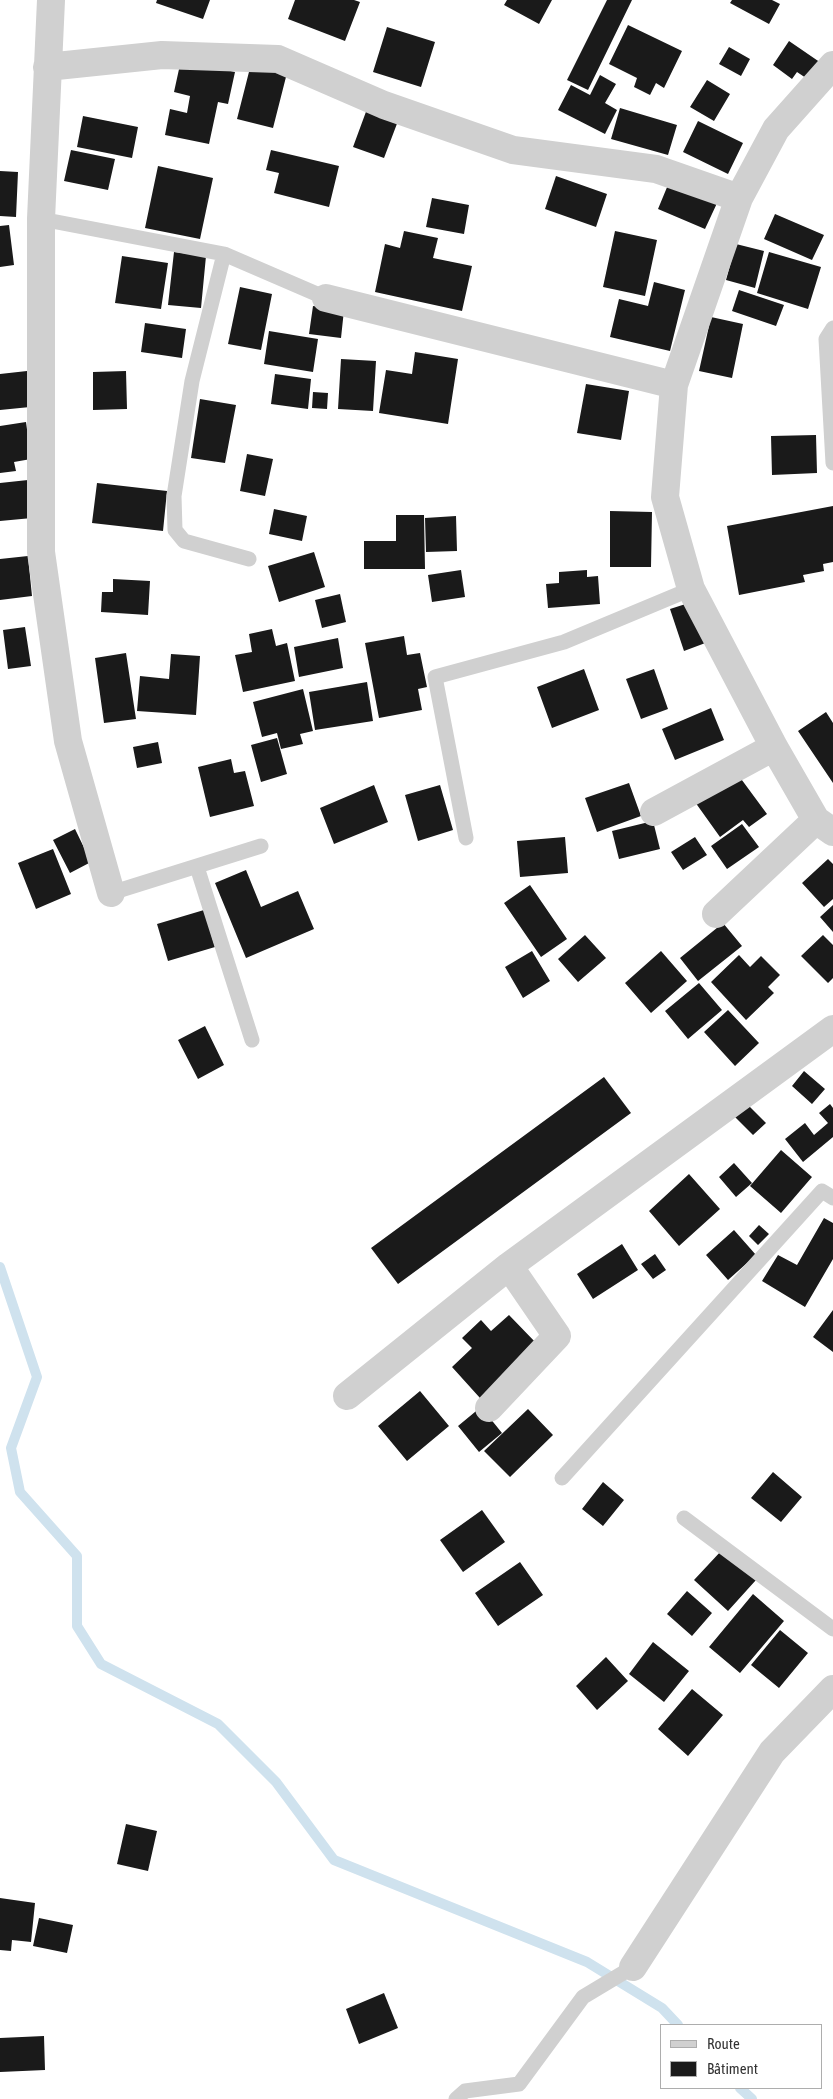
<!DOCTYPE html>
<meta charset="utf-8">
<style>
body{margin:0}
#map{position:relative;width:833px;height:2099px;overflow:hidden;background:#fff;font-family:"Asap Condensed",sans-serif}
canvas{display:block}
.legend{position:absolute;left:660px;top:2024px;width:162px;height:65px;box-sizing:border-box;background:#fff;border:1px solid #adadad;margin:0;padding:6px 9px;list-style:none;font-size:15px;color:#333}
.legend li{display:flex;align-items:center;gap:10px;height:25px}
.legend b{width:25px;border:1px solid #adadad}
</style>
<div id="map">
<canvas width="833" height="2099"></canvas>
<ul class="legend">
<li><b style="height:6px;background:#d0d0d0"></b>Route</li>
<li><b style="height:14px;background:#1a1a1a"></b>Bâtiment</li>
</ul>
</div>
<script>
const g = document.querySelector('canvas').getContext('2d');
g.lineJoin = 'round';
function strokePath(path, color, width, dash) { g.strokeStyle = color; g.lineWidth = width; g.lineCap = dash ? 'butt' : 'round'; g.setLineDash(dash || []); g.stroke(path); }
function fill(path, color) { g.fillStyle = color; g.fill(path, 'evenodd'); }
strokePath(new Path2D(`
 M0,1267L37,1377L11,1448L20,1492L77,1556V1626L101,1664L218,1724L276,1782L334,1860L587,1962L662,2008L678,2025
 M740,2088L752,2099`), '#cfe2ee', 10);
fill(new Path2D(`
 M157,0H210L203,19L156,3Z
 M295,0H354L360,2L345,41L288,19Z
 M507,0H552L539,24L504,5Z
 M607,0H632L588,90L567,80Z
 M732,0H772L780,4L769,24L730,3Z
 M628,25L682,51L664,88L656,83L650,95L634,87L637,78L609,64Z
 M387,27L435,42L421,87L373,72Z
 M789,41L824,65L812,82L797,72L792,79L773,65Z
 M729,47L750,59L741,76L719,64Z
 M181,60L235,72L228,104L218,102L209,144L165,135L170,109L187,113L190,96L174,92Z
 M251,64L287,73L273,128L237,119Z
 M600,75L616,84L605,103L617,110L605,134L558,110L571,85L590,95Z
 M707,80L730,94L714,121L690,107Z
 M620,108L677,125L668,155L611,139Z
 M367,109L398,121L384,158L353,147Z
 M83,116L138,127L132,158L77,147Z
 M698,121L743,143L728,174L683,152Z
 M71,150L115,159L108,190L64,181Z
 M271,150L339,166L329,207L274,193L279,173L266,170Z
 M158,166L213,178L200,239L145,228Z
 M0,171L18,172L16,217L0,216Z
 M556,176L607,194L596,227L545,209Z
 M670,180L718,201L705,229L658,209Z
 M432,198L469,205L464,234L426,227Z
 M775,214L824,235L812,260L764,239Z
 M9,225L14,265L0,267V226Z
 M404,231L438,238L433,258L472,266L462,311L375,292L385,244L400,248Z
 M615,231L657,240L645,296L603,287Z
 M736,244L764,251L755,288L726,280Z
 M174,252L206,256L201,308L168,305Z
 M769,252L821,267L808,309L757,293Z
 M122,256L168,263L161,309L115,303Z
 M654,282L685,290L670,351L610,337L619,299L648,306Z
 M240,287L272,294L261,350L228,344Z
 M739,290L784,305L776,326L732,311Z
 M313,306L344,310L341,338L309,334Z
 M711,317L743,324L732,378L699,371Z
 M145,323L186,329L182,358L141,352Z
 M269,331L318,339L313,372L264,364Z
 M415,352L458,359L448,424L379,413L386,370L412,374Z
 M341,359L376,361L373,411L338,409Z
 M27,371L30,407L0,410V374Z
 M126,371L127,409L93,410V372Z
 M275,374L311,379L308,409L271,404Z
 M586,384L629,391L621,440L577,433Z
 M313,392L328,393L327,409L312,408Z
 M200,399L236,405L225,463L191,458Z
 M26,422L31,459L14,462L16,471L0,473V426Z
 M816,435L817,473L772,475L771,436Z
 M247,454L273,459L265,496L240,491Z
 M28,480L32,518L0,521V483Z
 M97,483L167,491L163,531L92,523Z
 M833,506V562L823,564L824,571L803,575L805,582L739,595L727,526Z
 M274,509L307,516L302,541L269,534Z
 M610,511L652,512L651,567H610Z
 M396,515H424L425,569H364V541H396Z
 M456,516L457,551L426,552L425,518Z
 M314,552L325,587L279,602L268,566Z
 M28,556L32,596L0,600V559Z
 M461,570L465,597L432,602L428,575Z
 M587,570V577L598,576L600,604L548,608L546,584L559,583V572Z
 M113,579L150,581L148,615L101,612L102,592H113Z
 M340,594L346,622L322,628L315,600Z
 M695,601L708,642L684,651L670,609Z
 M25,627L31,666L8,669L3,630Z
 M272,629L276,646L287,643L295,681L243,692L235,655L252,652L249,634Z
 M404,636L407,655L420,653L427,687L418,689L422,710L379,718L365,643Z
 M338,638L343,668L299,677L294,647Z
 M126,653L136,719L104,723L95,658Z
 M171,654L200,656L196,715L137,711L140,676L169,679Z
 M584,669L599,710L552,728L537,687Z
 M654,669L668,709L641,719L626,679Z
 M367,682L373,721L315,730L309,692Z
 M303,689L313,731L300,734L303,744L281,749L277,733L262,737L253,702Z
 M711,708L724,740L675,760L662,729Z
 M826,712L833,723V783L798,731Z
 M277,738L287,774L261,782L251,745Z
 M158,742L162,763L137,768L133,747Z
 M231,759L234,773L245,771L254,806L210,817L198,767Z
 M736,772L767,814L749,827L743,820L720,837L695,802Z
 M629,783L641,816L597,832L585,798Z
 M374,785L388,822L334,844L320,808Z
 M440,785L453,830L418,841L405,795Z
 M653,821L660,849L619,859L612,831Z
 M742,824L759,847L727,869L711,846Z
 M75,829L91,862L70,873L53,840Z
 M565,837L568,873L520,877L517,841Z
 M695,837L707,855L683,870L671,852Z
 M53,849L71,894L36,909L18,863Z
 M828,859L833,864V899L824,907L802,883Z
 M246,870L261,907L298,891L314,929L246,958L215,883Z
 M530,885L567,939L541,957L504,903Z
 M833,905V932L820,917Z
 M204,910L215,947L168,961L157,924Z
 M723,923L742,946L698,981L680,958Z
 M585,935L606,958L578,982L558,959Z
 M823,935L833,945V978L828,983L801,956Z
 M532,951L550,981L523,998L505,967Z
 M661,951L687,981L651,1013L625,983Z
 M739,955L750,967L761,956L780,975L768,987L774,993L746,1020L711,982Z
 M699,983L722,1010L688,1039L665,1011Z
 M728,1010L759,1043L735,1066L704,1032Z
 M205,1026L224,1065L198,1079L178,1040Z
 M804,1071L825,1089L812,1104L792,1086Z
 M604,1077L631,1113L398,1284L371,1248Z
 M744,1101L766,1123L753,1135L731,1113Z
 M830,1104L833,1108V1137L803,1162L785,1139L805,1123L814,1135L828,1123L819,1113Z
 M781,1150L812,1177L781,1213L750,1186Z
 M734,1163L752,1183L736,1197L719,1177Z
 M689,1174L720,1209L679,1246L649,1211Z
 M824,1218L833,1223V1259L805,1307L762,1281L778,1255L797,1265Z
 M759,1225L769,1234L758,1245L749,1236Z
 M734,1230L756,1255L728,1280L706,1255Z
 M622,1244L638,1270L593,1299L577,1274Z
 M655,1254L666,1270L653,1279L641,1264Z
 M833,1310V1352L813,1337Z
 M509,1315L538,1345L480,1398L452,1367L472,1348L462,1338L481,1320L491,1331Z
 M420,1391L449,1426L407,1461L378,1426Z
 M481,1407L502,1433L479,1452L458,1426Z
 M528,1409L553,1435L510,1477L484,1451Z
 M773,1472L802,1497L781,1522L751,1498Z
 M603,1482L624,1500L603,1526L582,1509Z
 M482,1510L505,1542L463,1572L440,1540Z
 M722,1550L756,1580L728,1611L694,1580Z
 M520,1562L543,1595L498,1626L475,1593Z
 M687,1591L712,1613L692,1636L667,1614Z
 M753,1594L784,1621L740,1673L709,1647Z
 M780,1630L808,1653L779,1688L751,1665Z
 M653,1642L689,1671L664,1702L629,1674Z
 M606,1657L628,1681L597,1710L576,1686Z
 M692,1689L723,1715L688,1756L658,1729Z
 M126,1824L157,1831L148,1871L117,1864Z
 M0,1898L35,1903L31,1942L12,1940L11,1951L0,1950Z
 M39,1918L73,1925L67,1953L33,1946Z
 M384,1993L398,2028L359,2044L346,2009Z
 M44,2036L45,2070L0,2072V2038Z`), '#1a1a1a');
strokePath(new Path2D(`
 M41,219L224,254L326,298
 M224,254L192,381L174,496L175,530L184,541L249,559
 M833,328L826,339L833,463
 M466,838L435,677L564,642L691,589
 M197,867L252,1040
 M111,893L261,846
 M562,1478L822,1191L833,1198
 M684,1518L833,1629
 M456,2099L465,2091L519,2084L583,1997L633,1967`), '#d0d0d0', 15);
strokePath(new Path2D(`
 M51,0L41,219V552L68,741L111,893
 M833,65L776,129L739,198L674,385L665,497L691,589L774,747L816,820L833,832
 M47,67L162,55L278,59L384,105L513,150L656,169L739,198
 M326,298L674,385
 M654,812L774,747
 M716,914L816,820
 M347,1396L509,1266L833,1029
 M489,1408L557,1336L509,1266
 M633,1967L772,1752L833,1689`), '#d0d0d0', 28);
</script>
